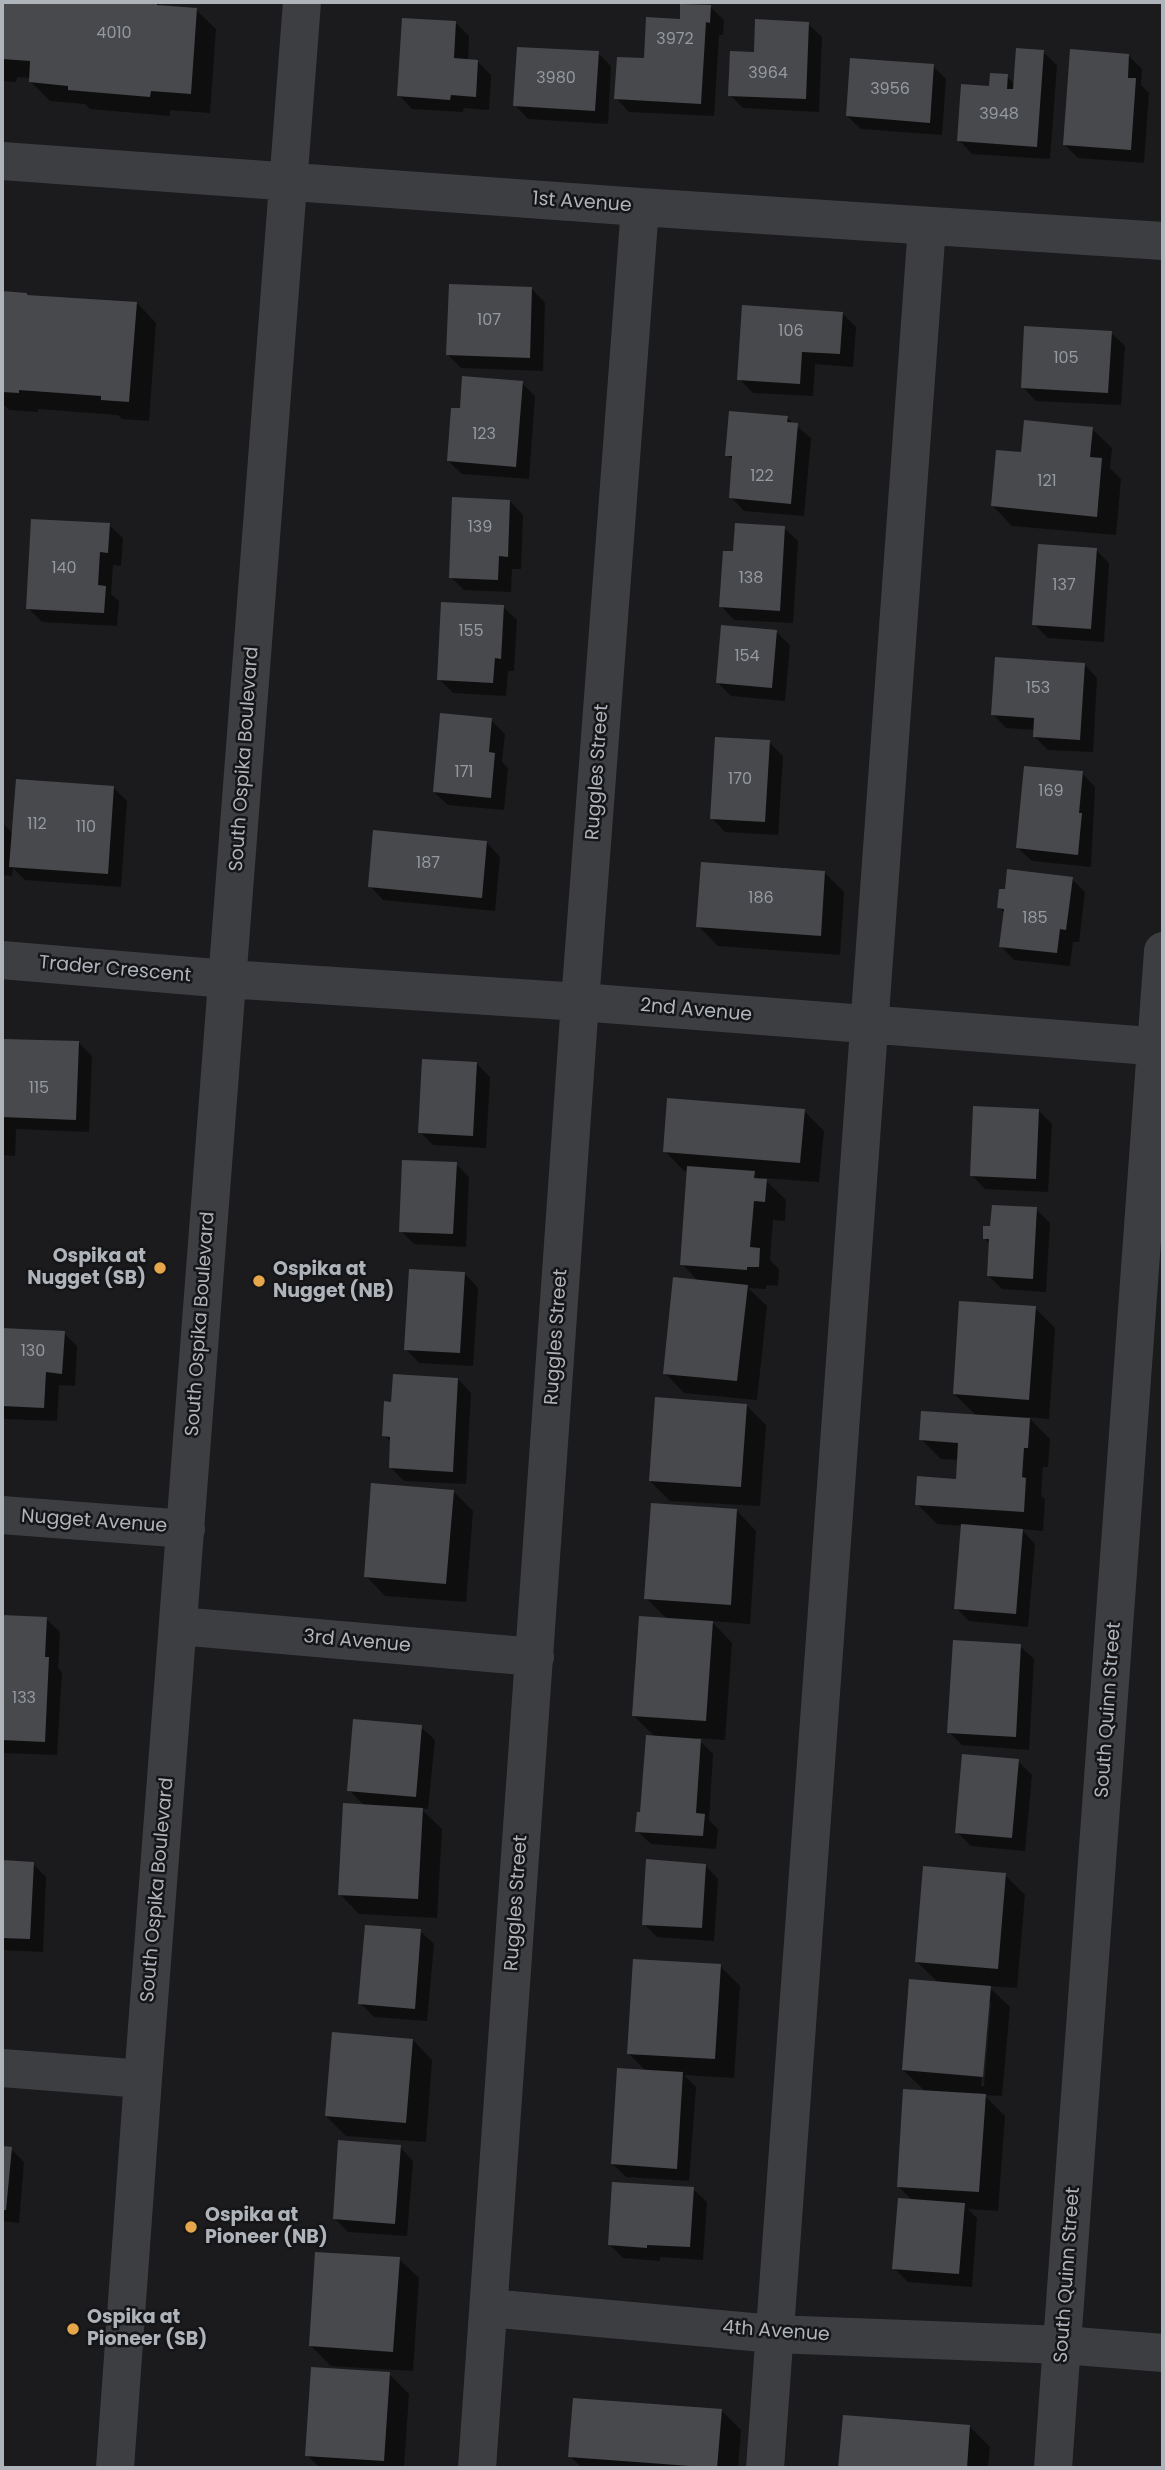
<!DOCTYPE html>
<style>
body{margin:0}
#map{position:relative;width:1165px;height:2470px;overflow:hidden;background:#1b1b1d;font-family:Poppins,sans-serif}
canvas{display:block}
.frame{position:absolute;inset:0;border:4px solid #afb4bb;pointer-events:none}
</style>
<div id="map">
<canvas width="1165" height="2470"></canvas>
<div class="frame"></div>
</div>
<script>
const g = document.querySelector('canvas').getContext('2d');
g.lineJoin = 'round';
function fill(path, color) { g.fillStyle = color; g.fill(path, 'evenodd'); }
function strokePath(path, color, width, dash) { g.strokeStyle = color; g.lineWidth = width; g.lineCap = dash ? 'butt' : 'round'; g.setLineDash(dash || []); g.stroke(path); }
function label(font, color, halo, rows, align = 'center') {
  g.font = font + ' Poppins,sans-serif'; g.lineWidth = 5; g.setLineDash([]); g.textBaseline = 'middle'; g.strokeStyle = halo; g.fillStyle = color; for (const [text, x, y, turn = 0] of rows) {
    g.save(); g.translate(x, y); g.rotate((+turn || 0) * Math.PI / 180); g.textAlign = isNaN(turn) ? turn : align; if (halo) g.strokeText(text, 0, 0); g.fillText(text, 0, 0); g.restore();
  }
}
fill(new Path2D(`
 M2,2H157L162,7L196,10L216,29L210,113L170,110V116L90,109L85,104L50,101L30,81L31,78L17,77L16,82L2,81Z
 M710,7L724,20L723,35H719L714,116L629,112L616,98L681,21Z
 M456,23L469,36L468,61H477L491,75L489,110L464,108L463,112L412,109L399,95Z
 M808,24L822,37L819,112L743,108L730,95L755,54Z
 M1043,52L1057,65L1050,159L972,154L959,140L990,88L1007,76L1015,85Z
 M598,53L611,66L608,124L528,119L515,105Z
 M1129,56L1142,69L1141,85L1149,93L1144,163L1078,158L1065,145Z
 M933,66L946,79L942,135L861,129L847,116Z
 M532,289L545,303L543,371L461,368L448,355Z
 M2,293L26,294L29,297L137,303L156,323L149,421L122,419L118,415L38,409V412L9,410L2,403Z
 M842,313L856,327L853,367L815,364L813,396L753,393L739,379Z
 M1111,333L1125,346L1121,405L1036,401L1023,387Z
 M522,383L535,396L529,479L462,474L448,461L461,410Z
 M787,418L811,438L804,516L744,511L731,497L734,461L727,455Z
 M1092,429L1112,448L1110,468L1121,479L1116,535L1012,526L993,506L1023,454Z
 M510,501L523,515L521,569H512L511,592L464,590L451,577Z
 M109,525L123,538L121,566L113,565L111,594L119,601L117,626L42,622L28,608Z
 M784,528L798,541L793,623L734,620L721,606Z
 M1096,550L1109,563L1104,642L1048,638L1034,624Z
 M503,607L517,620L514,671H508L506,696L453,693L439,679Z
 M776,632L790,645L785,701L731,696L718,683Z
 M1084,664L1097,678L1093,752L1048,750L1035,737V730L1006,728L993,714Z
 M491,720L505,734L502,762L508,768L504,810L448,805L434,792Z
 M769,742L783,756L778,835L725,832L712,818Z
 M1082,773L1095,787L1091,867L1032,861L1018,848Z
 M114,788L127,801L121,887L25,880L13,868L12,876L2,875V822L13,834Z
 M487,843L500,857L495,911L383,900L370,886Z
 M825,873L844,892L840,955L718,946L698,926Z
 M1072,879L1085,892L1079,942H1073L1070,966L1014,960L1001,946L1005,914L999,907Z
 M4,1041L79,1043L92,1056L89,1132L16,1129L15,1156L2,1155Z
 M477,1064L490,1077L486,1148L433,1145L420,1132Z
 M804,1111L824,1131L819,1182L763,1178L786,1200L785,1221L773,1220L770,1260L779,1269L778,1286L766,1285V1289L748,1288L767,1306L757,1400L684,1393L665,1373L699,1282L682,1264L688,1171H684L665,1151Z
 M1039,1111L1052,1124L1048,1192L985,1189L972,1175Z
 M456,1164L469,1177L466,1247L414,1244L401,1231Z
 M1036,1209L1050,1223L1046,1292L1002,1289L988,1275L990,1244L984,1238Z
 M465,1274L478,1288L473,1366L419,1363L406,1349Z
 M1035,1308L1055,1328L1049,1419L1028,1417L1050,1439L1048,1467H1043L1041,1496L1045,1499L1043,1531L1021,1529L1035,1544L1028,1627L969,1621L956,1608L963,1526L937,1524L917,1504L957,1481L959,1460L941,1459L921,1439L977,1416L954,1394Z
 M2,1330L64,1333L77,1346L75,1386L59,1385L57,1421L5,1419L2,1416Z
 M458,1379L471,1393L466,1484L404,1481L390,1467L392,1443L384,1435L393,1404Z
 M746,1405L766,1425L760,1506L670,1501L650,1481Z
 M453,1491L473,1511L466,1602L385,1596L366,1576Z
 M737,1511L756,1531L750,1624L711,1621L732,1643L725,1740L697,1738L713,1754L709,1820L718,1829L716,1849L651,1844L637,1831L655,1737L633,1715L668,1620L646,1598Z
 M2,1616L46,1619L60,1632L58,1668L62,1672L57,1755L4,1753L2,1750Z
 M1020,1646L1034,1659L1029,1750L962,1745L949,1732Z
 M421,1727L435,1740L428,1809H421L442,1829L437,1918L359,1914L340,1894L365,1806L349,1790Z
 M1018,1761L1032,1775L1025,1851L971,1846L957,1832Z
 M2,1862L33,1864L46,1877L43,1952L2,1950Z
 M705,1865L718,1879L714,1941L657,1937L644,1924Z
 M1005,1875L1025,1895L1017,1988L988,1986L1010,2007L1002,2096L984,2095L1005,2116L998,2211L968,2209L977,2218L972,2287L908,2282L894,2268L913,2201L898,2186L926,2092L903,2070L939,1983L917,1962ZM988,2003H991L984,2086H981Z
 M420,1931L434,1944L427,2021L374,2017L360,2003Z
 M720,1966L740,1986L734,2078L684,2075L696,2087L689,2181L626,2177L612,2163L647,2072L629,2054Z
 M413,2040L432,2060L426,2142L346,2136L326,2116Z
 M400,2147L413,2161L407,2236L348,2232L334,2218Z
 M2,2148L11,2149L24,2162L19,2223L2,2221Z
 M693,2189L707,2202L703,2260L660,2257V2261L623,2258L610,2245Z
 M399,2259L419,2278L413,2371L331,2366L311,2346Z
 M389,2374L409,2394L404,2468H320L307,2455Z
 M721,2410L741,2430L738,2468H582L570,2456Z
 M844,2417L970,2427L990,2447L988,2468H840Z`), '#0007');
fill(new Path2D(`
 M2,2H157V5L197,8L191,94L151,91L150,97L68,90V86L29,82L30,61L2,59Z
 M680,4L711,5L710,23L706,22L701,104L614,99L617,57L644,58L646,17L680,19Z
 M402,18L456,21L454,58L478,60L476,97L451,95L450,100L397,96Z
 M755,19L809,22L806,99L728,96L730,51L754,52Z
 M517,47L599,51L595,111L513,106Z
 M1016,48L1044,50L1037,147L957,141L961,84L989,86L990,73L1008,74L1007,89H1013Z
 M1070,49L1129,54L1128,78H1136L1131,150L1063,145Z
 M850,58L934,64L930,123L846,116Z
 M449,284L532,287L530,358L446,355Z
 M2,291L27,293V295L137,302L129,402L101,400V396L19,390V393L2,392Z
 M742,305L843,312L840,354L802,352L800,384L737,380Z
 M1024,326L1112,331L1108,393L1021,388Z
 M462,376L523,381L516,467L447,461L451,408H460Z
 M729,411L788,416L787,422L798,423L791,504L729,498L732,456H725Z
 M1024,420L1093,427L1090,457L1102,458L1097,517L991,506L996,450L1021,452Z
 M452,497L510,500L508,557L499,556L498,580L449,578Z
 M31,519L110,523L108,553L100,552L98,585L106,586L104,613L26,609Z
 M735,523L785,526L780,611L719,607L723,551H733Z
 M1038,544L1097,548L1091,629L1032,625Z
 M441,602L504,605L501,659L495,658L493,683L437,680Z
 M721,625L777,630L772,688L716,683Z
 M995,657L1085,663L1080,740L1033,737L1034,718L991,715Z
 M440,713L492,718L489,752L495,753L491,798L433,792Z
 M715,737L770,740L765,822L710,819Z
 M1024,766L1083,771L1079,813H1082L1078,855L1016,848Z
 M16,779L114,786L108,874L9,867Z
 M373,830L487,841L482,898L368,887Z
 M701,862L825,871L821,936L696,927Z
 M1007,869L1073,877L1066,930L1060,929L1057,953L999,947L1004,909L997,908L999,889H1005Z
 M3,1039L79,1041L76,1120L2,1117Z
 M422,1059L477,1062L473,1136L418,1133Z
 M667,1098L805,1109L800,1163L663,1152Z
 M973,1106L1039,1109L1036,1179L970,1176Z
 M402,1160L457,1162L453,1234L399,1232Z
 M687,1166L755,1171L754,1178L767,1179L765,1202L754,1201L750,1247L760,1248L759,1267H747V1270L680,1265Z
 M992,1205L1037,1207L1033,1279L987,1276L989,1239H983V1226H990Z
 M409,1269L465,1272L460,1353L404,1350Z
 M673,1277L748,1285L737,1381L663,1374Z
 M959,1301L1036,1306L1029,1400L953,1394Z
 M2,1328L65,1331L62,1374L46,1372L44,1408L2,1406Z
 M393,1374L458,1378L453,1472L389,1468L390,1437L382,1436L384,1401L391,1402Z
 M655,1397L747,1404L741,1487L649,1481Z
 M921,1411L1030,1418L1028,1448H1024L1022,1477L1026,1478L1024,1512L915,1505L917,1476L956,1479L958,1443L919,1440Z
 M371,1483L454,1490L446,1584L364,1577Z
 M651,1503L737,1509L731,1605L644,1599Z
 M961,1524L1023,1529L1016,1614L954,1609Z
 M2,1615L47,1617L45,1657H49L45,1742L2,1740Z
 M639,1616L713,1621L706,1721L632,1716Z
 M953,1640L1021,1644L1016,1737L947,1733Z
 M353,1719L422,1725L416,1797L347,1791Z
 M646,1735L701,1739L696,1813L705,1814L703,1836L635,1832L637,1812H640Z
 M962,1754L1019,1759L1012,1838L955,1833Z
 M343,1803L423,1808L418,1899L338,1895Z
 M646,1859L706,1864L702,1928L642,1925Z
 M2,1860L34,1862L30,1939L2,1938Z
 M923,1866L1006,1873L998,1969L915,1962Z
 M365,1925L421,1929L415,2009L358,2004Z
 M633,1959L721,1964L715,2059L627,2054Z
 M909,1979L991,1986L983,2077L902,2070Z
 M332,2032L413,2039L406,2123L325,2116Z
 M617,2068L683,2072L677,2169L611,2164Z
 M903,2089L986,2094L979,2192L897,2187Z
 M338,2140L401,2145L395,2224L333,2219Z
 M2,2146L12,2147L6,2210H2Z
 M612,2182L694,2187L690,2247L647,2245V2248L608,2245Z
 M898,2198L965,2203L959,2274L892,2269Z
 M315,2252L400,2257L393,2352L309,2346Z
 M311,2367L390,2372L384,2461L305,2456Z
 M573,2398L722,2409L717,2468L568,2457Z
 M843,2415L970,2425L967,2468H838Z`), '#48494d');
strokePath(new Path2D(`
 M2,161L640,207L1163,241
 M2,960L227,979L580,1002L1163,1047
 M2,1515L186,1529
 M179,1626L535,1657
 M2,2068L143,2079
 M489,2308L774,2334L1063,2345L1163,2353
 M115,2468L143,2079L302,2
 M477,2468L580,1002L640,207
 M765,2468L927,226
 M1053,2468L1163,951`), '#3c3e42', 38);
for (const [x, y, r, color] of [
 [160,1268,7,"#e6a64a"],
 [259,1281,7,"#e6a64a"],
 [191,2227,7,"#e6a64a"],
 [73,2329,7,"#e6a64a"]
]) { const dot = new Path2D(); dot.arc(x, y, r, 0, 2 * Math.PI); g.fillStyle = color; g.fill(dot); strokePath(dot, '#161618', 2.5); }
label('16px', '#9599a0', null, [
 ["4010",114,34],
 ["3972",675,40],
 ["3964",768,74],
 ["3980",556,79],
 ["3956",890,90],
 ["3948",999,115],
 ["107",489,321],
 ["106",791,332],
 ["105",1066,359],
 ["123",484,435],
 ["122",762,477],
 ["121",1047,482],
 ["139",480,528],
 ["140",64,569],
 ["138",751,579],
 ["137",1064,586],
 ["155",471,632],
 ["154",747,657],
 ["153",1038,689],
 ["171",464,773],
 ["170",740,780],
 ["169",1051,792],
 ["112",37,825],
 ["110",86,828],
 ["187",428,864],
 ["186",761,899],
 ["185",1035,919],
 ["115",39,1089],
 ["130",33,1352],
 ["133",24,1699]
]);
label('19px', '#afb4bb', '#161618', [
 ["1st Avenue",582,203,4],
 ["South Ospika Boulevard",245,759,-86],
 ["Ruggles Street",598,772,-86],
 ["Trader Crescent",115,970,5],
 ["2nd Avenue",696,1011,5],
 ["South Ospika Boulevard",201,1324,-86],
 ["Ruggles Street",557,1337,-86],
 ["Nugget Avenue",94,1522,4],
 ["3rd Avenue",357,1642,5],
 ["South Quinn Street",1109,1710,-86],
 ["South Ospika Boulevard",158,1890,-85],
 ["Ruggles Street",517,1903,-86],
 ["South Quinn Street",1068,2275,-86],
 ["4th Avenue",776,2332,4]
]);
label('bold 19px', '#afb4bb', '#161618', [
 ["Ospika at",146,1257,"right"],
 ["Nugget (SB)",146,1279,"right"],
 ["Ospika at",273,1270],
 ["Nugget (NB)",273,1292],
 ["Ospika at",205,2216],
 ["Pioneer (NB)",205,2238],
 ["Ospika at",87,2318],
 ["Pioneer (SB)",87,2340]
], 'left');
</script>
